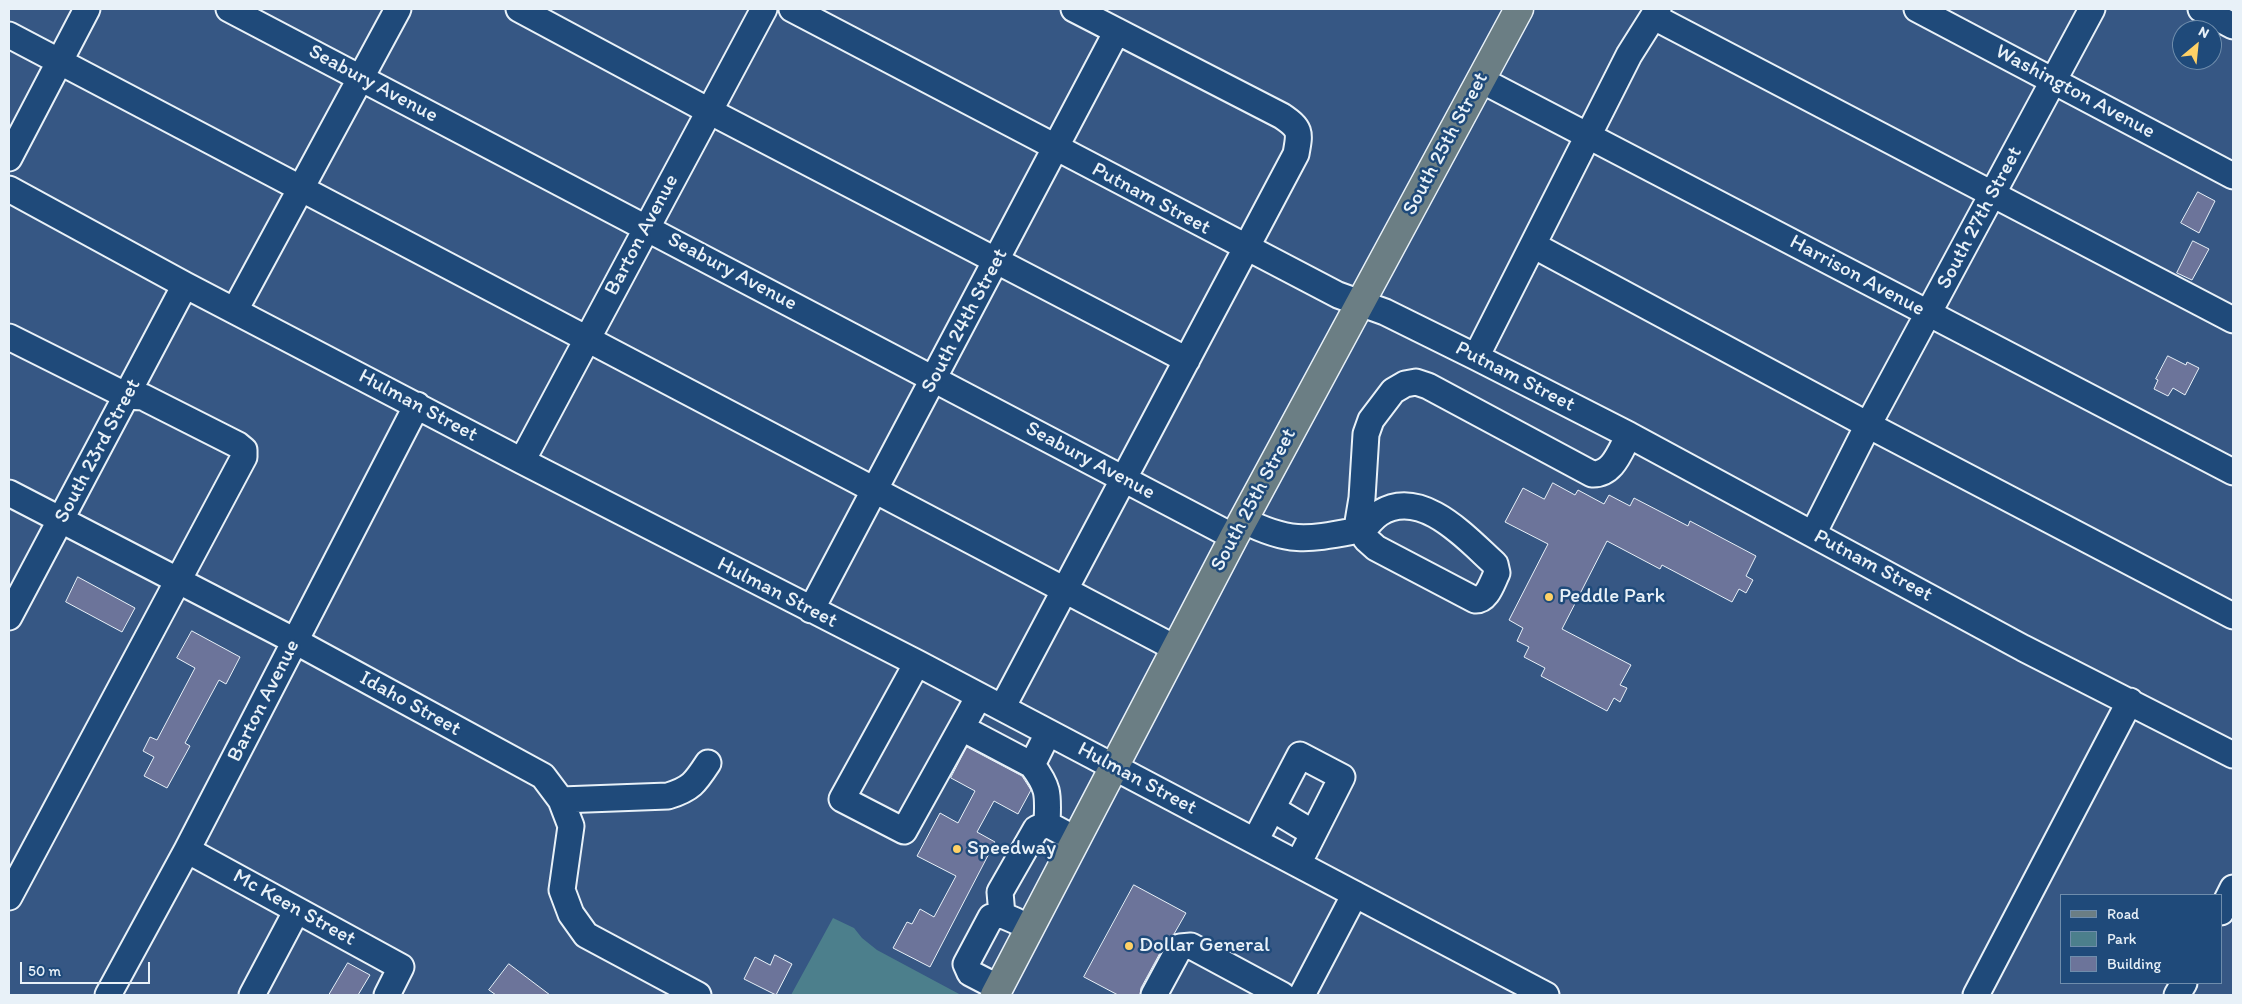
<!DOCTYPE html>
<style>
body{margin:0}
#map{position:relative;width:2242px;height:1004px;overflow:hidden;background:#365784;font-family:Itim,sans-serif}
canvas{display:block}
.frame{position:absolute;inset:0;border:10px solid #e8f1f8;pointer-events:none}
.legend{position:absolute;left:2060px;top:894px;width:162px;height:90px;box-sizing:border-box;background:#1f4a7a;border:1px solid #6f8dac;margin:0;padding:6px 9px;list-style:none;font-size:15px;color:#e8f1f8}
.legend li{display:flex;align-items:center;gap:10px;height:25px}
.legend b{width:25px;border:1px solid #6f8dac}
.north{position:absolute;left:2172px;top:20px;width:50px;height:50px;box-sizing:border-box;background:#1f4a7a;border:1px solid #6f8dac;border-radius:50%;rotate:28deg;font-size:14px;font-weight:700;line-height:20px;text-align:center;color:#e8f1f8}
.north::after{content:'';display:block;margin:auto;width:18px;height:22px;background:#ffd166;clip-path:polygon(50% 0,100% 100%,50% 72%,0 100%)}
.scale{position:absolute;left:20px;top:962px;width:130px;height:22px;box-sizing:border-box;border:2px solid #e8f1f8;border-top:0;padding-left:6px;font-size:15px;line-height:18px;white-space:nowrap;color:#e8f1f8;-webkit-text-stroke:4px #1f4a7a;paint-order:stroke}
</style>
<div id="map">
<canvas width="2242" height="1004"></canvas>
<div class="frame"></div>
<ul class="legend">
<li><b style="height:6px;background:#6b7e84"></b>Road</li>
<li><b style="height:14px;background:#4c7f8c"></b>Park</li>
<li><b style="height:14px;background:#6c749a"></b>Building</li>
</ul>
<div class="north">N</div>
<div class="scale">50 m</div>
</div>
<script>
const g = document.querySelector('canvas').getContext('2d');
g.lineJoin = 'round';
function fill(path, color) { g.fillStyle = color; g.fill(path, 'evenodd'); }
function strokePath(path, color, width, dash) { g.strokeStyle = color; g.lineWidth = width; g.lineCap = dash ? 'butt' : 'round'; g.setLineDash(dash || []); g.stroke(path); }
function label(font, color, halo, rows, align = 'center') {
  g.font = font + ' Itim,sans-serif'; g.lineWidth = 5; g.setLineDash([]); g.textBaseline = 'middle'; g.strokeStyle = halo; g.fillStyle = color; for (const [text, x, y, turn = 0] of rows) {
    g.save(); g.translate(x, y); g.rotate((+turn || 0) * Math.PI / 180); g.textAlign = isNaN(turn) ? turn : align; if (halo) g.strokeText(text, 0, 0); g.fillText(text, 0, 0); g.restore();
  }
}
fill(new Path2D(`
 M833,918L854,928L862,938L877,950L961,995H791Z`), '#4c7f8c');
const building = new Path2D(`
 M2198,192L2215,201L2199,233L2181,223Z
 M2193,241L2209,249L2192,280L2177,273Z
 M2168,356L2186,365L2187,362L2199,368L2185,395L2173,388L2168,396L2154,389L2158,380L2156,379Z
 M1553,483L1575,495L1578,490L1604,504L1609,495L1630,506L1634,498L1688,526L1690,521L1756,556L1746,576L1753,580L1746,593L1739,589L1732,602L1662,565L1660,569L1607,541L1562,629L1631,665L1620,685L1627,688L1620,702L1614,698L1607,711L1541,676L1545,668L1524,657L1529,647L1517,641L1523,628L1509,620L1548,544L1505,522L1523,488L1544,499Z
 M78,577L135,608L122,632L66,602Z
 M192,631L240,657L226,684L219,680L185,743L190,746L167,788L144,776L154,757L143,751L150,737L157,740L195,668L177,658Z
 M967,747L1022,776L1031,790L1018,814L994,801L977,832L995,842L930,967L893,948L907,922L912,924L920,909L934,917L956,876L917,856L940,813L958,823L975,791L951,778Z
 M1134,885L1186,913L1174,934L1167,940L1141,988L1140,995H1118L1084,977Z
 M775,955L792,964L776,995L744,979L755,957L770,965Z
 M348,963L370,975L358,995H329Z
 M509,964L550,995H496L489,990Z`);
fill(building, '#6c749a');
strokePath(building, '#e8f1f8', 1);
const minor = new Path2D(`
 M229,9L1234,537
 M519,9L709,111L1187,360
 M792,9L1338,295L1385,312L1476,357L1629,435L2023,648L2233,755
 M1917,9L2233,176
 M2201,9L2233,26
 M1654,17L2233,320
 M9,35L1175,648
 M1481,80L2233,472
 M9,158L87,9
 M9,189L185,285L522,461L917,663L1546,995
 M1533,245L1868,425L2233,616
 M235,310L398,9
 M9,337L127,396L143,397L238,445L244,450V457L9,897
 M1476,357L1629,55L1658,9
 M522,461L764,9
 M9,493L295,641L543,776L561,800L571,826L562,890L571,914L586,935L698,995
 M1243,520C1288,543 1306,540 1354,531L1357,528L1364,529C1368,524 1374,517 1380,513C1422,487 1467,539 1495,564L1497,573C1492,583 1487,601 1475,600L1376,548L1366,539L1364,529
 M1357,528L1362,498L1366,434L1371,420L1393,391L1405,384L1416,382L1428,386L1592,474C1613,475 1620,451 1629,435
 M1813,534L1868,425L2092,9
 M811,610L1117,31
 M9,617L185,285
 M917,663L842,799L904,831L979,696
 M1002,708L1296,154C1300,132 1301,129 1282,116L1074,9
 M962,728L1032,765L1048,733
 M1032,765C1050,789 1048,795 1047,824
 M561,800L668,796C691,789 695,783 708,763
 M1273,809L1313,833
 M1255,841L1300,755L1342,777L1298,864
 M187,850L401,967L387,995
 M2221,912L2233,888
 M1002,915L1000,892L1036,829L1047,824L1075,839
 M999,988L970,973L966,964L991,917L1002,915L1016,921
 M108,995L187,850L417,405
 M252,995L297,910
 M1154,995L1180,947L1191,946L1282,995
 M1302,995L1355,894
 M1976,995L2130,701
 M2177,995L2184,983`);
const major = new Path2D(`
 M995,995L1234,537L1519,9`);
strokePath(minor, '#e8f1f8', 29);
strokePath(major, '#e8f1f8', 31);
strokePath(minor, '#1f4a7a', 25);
strokePath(major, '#6b7e84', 28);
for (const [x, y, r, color] of [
 [1549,597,5,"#ffd166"],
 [957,849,5,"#ffd166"],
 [1129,946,5,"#ffd166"]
]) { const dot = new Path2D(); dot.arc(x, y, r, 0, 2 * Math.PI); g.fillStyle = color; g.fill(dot); strokePath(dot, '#1f4a7a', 2); }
label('21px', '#e8f1f8', '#1f4a7a', [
 ["Seabury Avenue",373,84,28],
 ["Washington Avenue",2075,92,28],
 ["South 25th Street",1446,144,-62],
 ["Putnam Street",1151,199,28],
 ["South 27th Street",1980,218,-62],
 ["Barton Avenue",642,235,-62],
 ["Seabury Avenue",732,272,28],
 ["Harrison Avenue",1857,276,28],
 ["South 24th Street",965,321,-62],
 ["Putnam Street",1515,377,27],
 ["Hulman Street",418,406,28],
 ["South 23rd Street",98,451,-62],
 ["Seabury Avenue",1090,461,28],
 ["South 25th Street",1254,500,-62],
 ["Putnam Street",1873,566,28],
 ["Hulman Street",777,593,27],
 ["Barton Avenue",264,701,-63],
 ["Idaho Street",410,704,29],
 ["Hulman Street",1137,779,28],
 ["Mc Keen Street",294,908,29]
]);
label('21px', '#e8f1f8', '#1f4a7a', [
 ["Peddle Park",1559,597],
 ["Speedway",967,849],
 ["Dollar General",1139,946]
], 'left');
</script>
